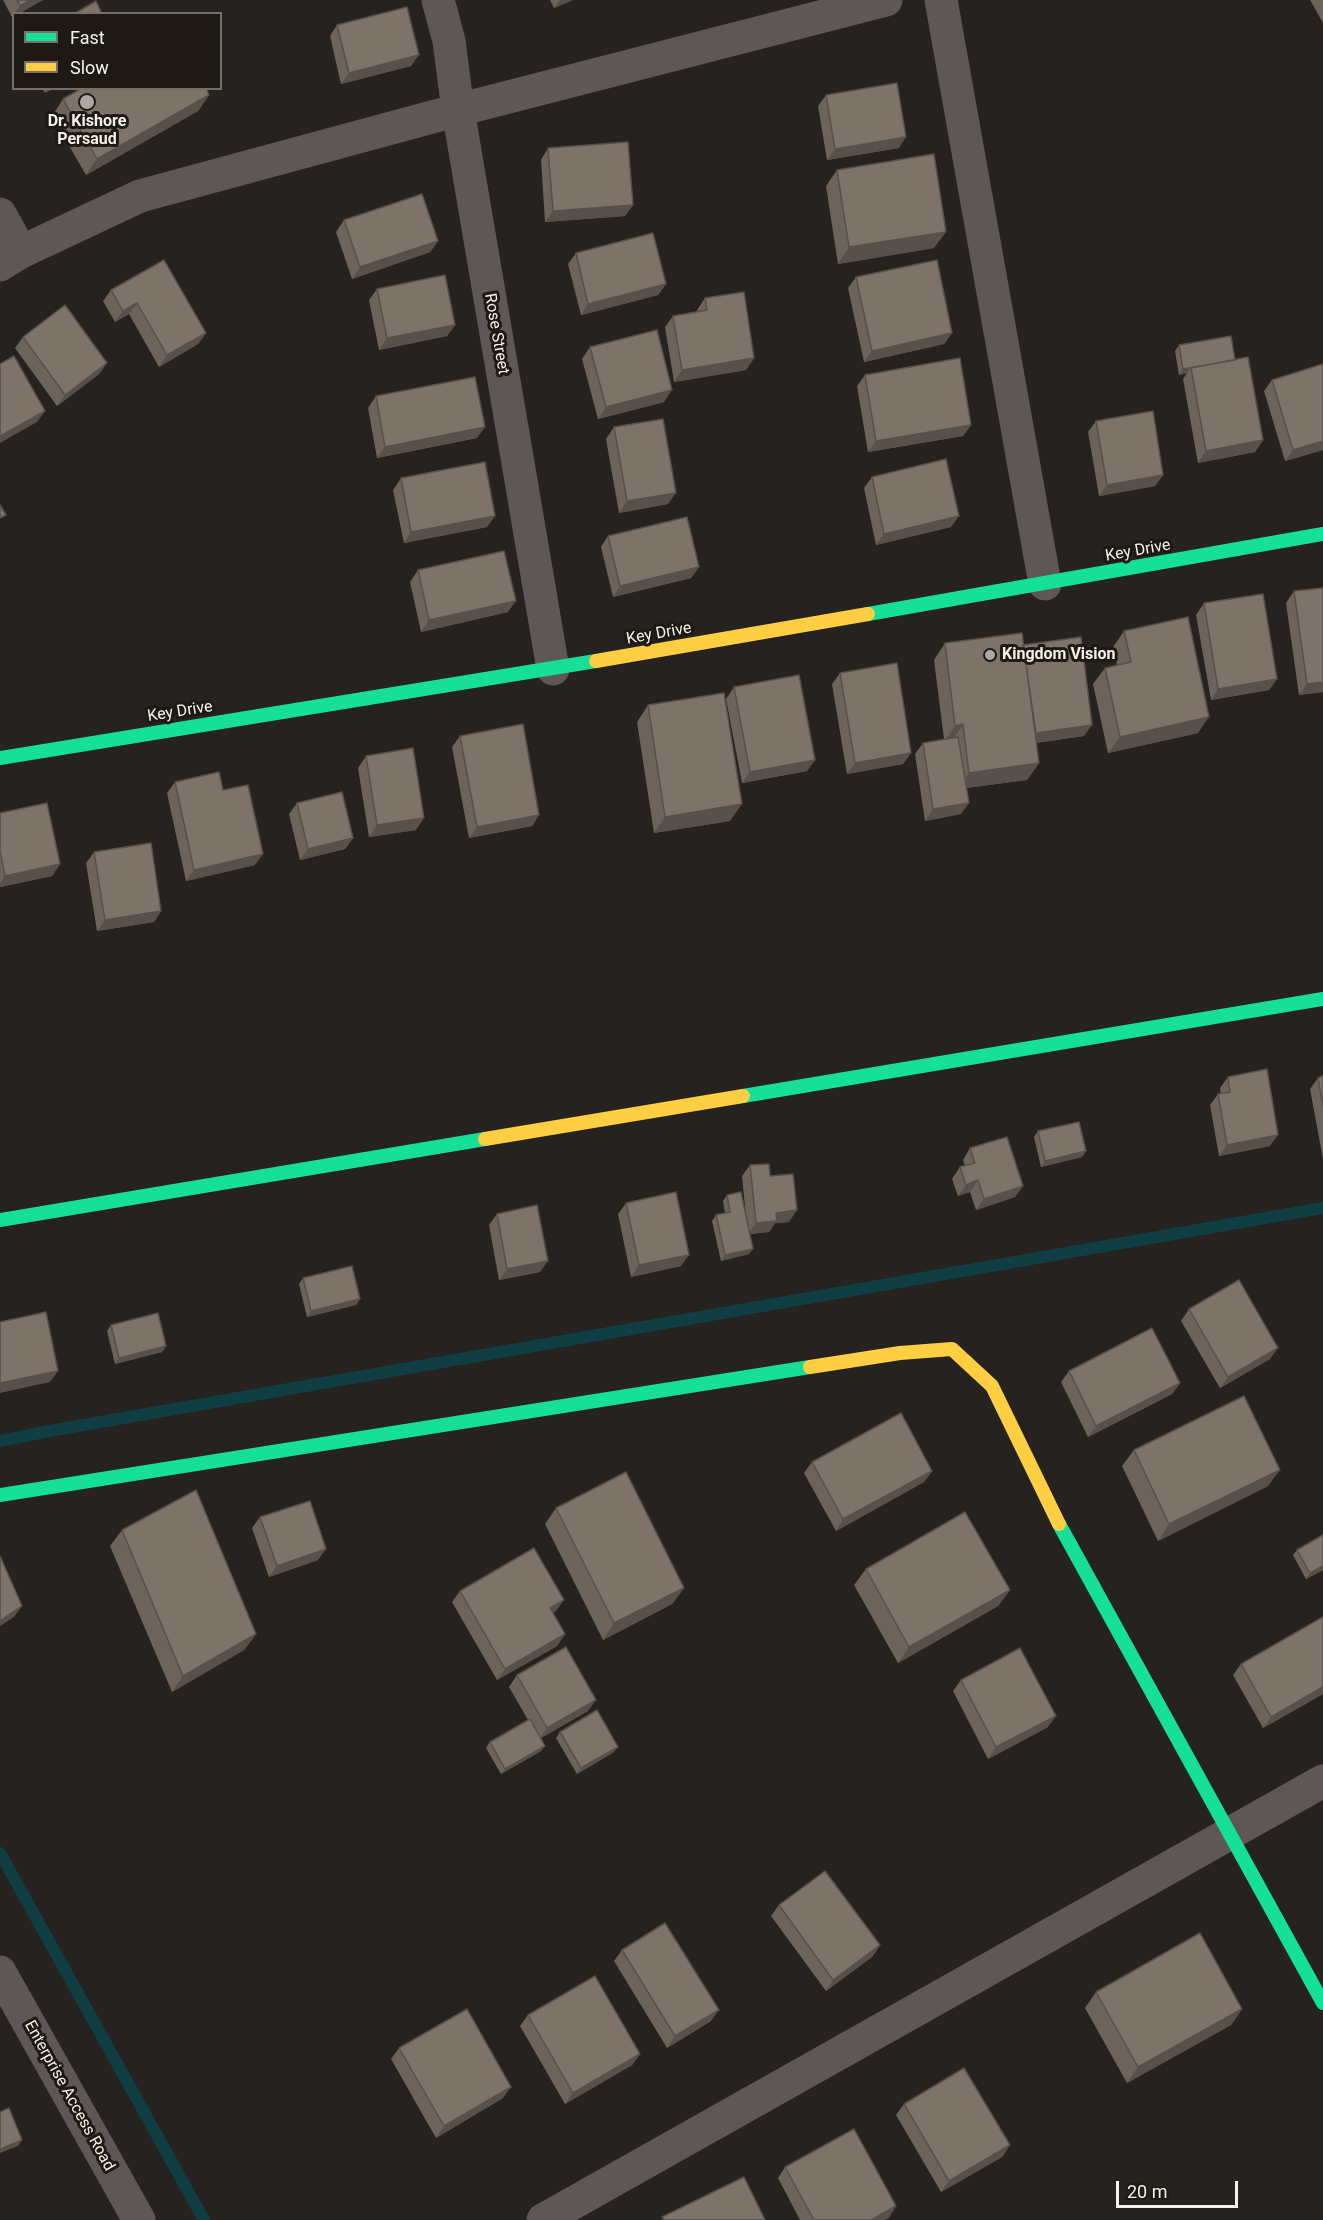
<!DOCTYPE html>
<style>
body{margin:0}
#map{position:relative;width:1323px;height:2220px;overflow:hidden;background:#252220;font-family:Roboto,sans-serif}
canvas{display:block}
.legend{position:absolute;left:12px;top:12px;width:210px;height:78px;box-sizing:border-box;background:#1e1913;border:2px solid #746f6a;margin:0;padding:8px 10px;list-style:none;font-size:18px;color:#f4f0ec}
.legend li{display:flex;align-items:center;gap:12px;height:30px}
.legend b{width:30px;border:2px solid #746f6a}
.scale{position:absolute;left:1116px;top:2181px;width:122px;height:27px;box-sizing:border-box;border:3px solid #f4f0ec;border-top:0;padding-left:8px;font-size:18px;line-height:21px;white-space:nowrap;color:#f4f0ec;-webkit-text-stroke:4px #1e1913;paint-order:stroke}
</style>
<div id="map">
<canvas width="1323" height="2220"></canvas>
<ul class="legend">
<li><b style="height:8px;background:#16e098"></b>Fast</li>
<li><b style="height:8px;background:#ffcf43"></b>Slow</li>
</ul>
<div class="scale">20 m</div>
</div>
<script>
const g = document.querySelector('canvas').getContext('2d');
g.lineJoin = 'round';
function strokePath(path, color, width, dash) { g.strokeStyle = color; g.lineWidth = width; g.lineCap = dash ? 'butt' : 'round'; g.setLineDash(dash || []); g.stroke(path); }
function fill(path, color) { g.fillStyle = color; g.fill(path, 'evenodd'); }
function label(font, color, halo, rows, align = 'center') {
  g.font = font + ' Roboto,sans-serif'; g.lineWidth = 6; g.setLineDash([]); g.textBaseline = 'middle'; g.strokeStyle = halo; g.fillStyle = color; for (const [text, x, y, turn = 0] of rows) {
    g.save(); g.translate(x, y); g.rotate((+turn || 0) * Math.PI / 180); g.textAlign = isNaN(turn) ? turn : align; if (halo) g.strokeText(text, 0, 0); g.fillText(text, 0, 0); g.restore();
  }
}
strokePath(new Path2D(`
 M0,1441L49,1431L1323,1208
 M0,1853L204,2220`), '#103e42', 12);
strokePath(new Path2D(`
 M438,0L449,41L458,110L553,669
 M941,0L1045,584
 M0,214L21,252
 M0,265L21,252L140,196L458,110L886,0
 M0,1972L139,2220
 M543,2220L1323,1781`), '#5f5658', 33);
strokePath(new Path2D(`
 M868,614L1323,534
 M0,758L596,661
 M743,1096L1323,999
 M0,1220L485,1139
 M0,1495L810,1367
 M1059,1524L1323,2003`), '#16e098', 14);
strokePath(new Path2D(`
 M596,661L868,614
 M485,1139L743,1096
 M810,1367L900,1353L952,1349L992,1386L1059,1524`), '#ffcf43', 14);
fill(new Path2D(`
 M3,0H43L18,14H14V16L12,17Z
 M550,0H573L554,8Z
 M1310,0H1323V23Z
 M337,25L411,66L341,84L330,36Z
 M42,88H54L45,93Z
 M209,95L198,111L86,175L52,116L63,99Z
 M826,95L899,148L827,160L818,106Z
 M548,148L633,205L625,216L545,222L541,160Z
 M837,170L934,248L838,264L826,186Z
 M344,220L438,241L430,252L352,279L336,232Z
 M576,253L666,284L658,295L581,315L568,264Z
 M856,277L952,333L944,344L864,362L848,288Z
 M377,289L455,325L447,336L379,350L369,300Z
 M111,290L206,333L198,344L159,367L129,314L115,322L103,301Z
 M705,298L754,358L746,370L674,382L665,327L673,316L698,312L697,310Z
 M23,337L107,363L99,374L57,406L15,348Z
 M1179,345L1235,360L1263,440L1255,452L1198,463L1183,379L1187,373L1179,375L1175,351Z
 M590,347L664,402L598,419L582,359Z
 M865,375L971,425L963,436L868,452L857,386Z
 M1272,380L1323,450L1285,461L1264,391Z
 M376,396L477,438L377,458L368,408Z
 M1096,421L1163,475L1155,486L1099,496L1088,432Z
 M614,427L668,504L619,513L606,439Z
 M872,477L951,527L876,545L864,488Z
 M401,478L487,527L404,543L393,490Z
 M608,536L699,567L691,578L613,597L601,547Z
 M418,570L508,612L421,632L410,582Z
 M1323,588V692L1299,695L1286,603L1294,591Z
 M1204,603L1277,679L1269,690L1211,700L1196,615Z
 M1124,631L1198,733L1108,753L1093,684L1105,668L1117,665L1113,647Z
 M945,643L1023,645L1084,736L1036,743L1039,763L1027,780L966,788L961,814L925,821L915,754L923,743L944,739L934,660Z
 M840,673L911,753L903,764L847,774L832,684Z
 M734,687L815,760L807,771L742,783L726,699Z
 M648,705L730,821L654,833L637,722Z
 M460,736L539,815L532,826L469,838L452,747Z
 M366,756L416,830L369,837L358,768Z
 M175,782L255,865L186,881L167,793Z
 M297,803L353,838L345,849L300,860L289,814Z
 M0,813L60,864L52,876L0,887Z
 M94,852L161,911L154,922L97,931L86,863Z
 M1323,1076V1159L1310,1089L1318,1078Z
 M1228,1077L1270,1146L1219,1156L1210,1105L1218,1094H1221L1220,1088Z
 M1038,1131L1086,1151L1082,1157L1041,1167L1034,1137Z
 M970,1148L1023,1186L1015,1197L976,1210L970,1192L958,1196L952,1179L960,1167L965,1166L963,1160Z
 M750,1165L770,1176L789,1222L775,1223L769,1232L750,1234L749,1254L721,1261L712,1221L716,1215L725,1213L723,1201L727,1195L746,1217L742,1176Z
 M626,1203L681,1266L631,1277L618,1214Z
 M497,1214L540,1272L499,1280L489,1225Z
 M303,1278L360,1299L356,1305L307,1317L299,1284Z
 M1189,1309L1270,1359L1220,1388L1181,1321Z
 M111,1325L166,1346L162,1352L115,1364L107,1331Z
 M1069,1371L1180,1383L1172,1394L1088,1437L1061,1382Z
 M1134,1450L1268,1486L1158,1541L1122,1466Z
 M812,1462L932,1471L924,1482L836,1531L804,1473Z
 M556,1508L684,1588L672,1604L603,1640L545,1524Z
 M260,1517L318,1560L269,1577L252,1528Z
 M122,1530L256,1634L244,1650L172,1692L110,1546Z
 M1297,1550L1323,1570L1306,1579L1293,1555Z
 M866,1569L1010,1590L998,1606L898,1663L854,1585Z
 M460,1591L556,1611L553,1613L565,1634L557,1646L497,1680L452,1602Z
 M1241,1664L1323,1694L1263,1728L1233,1675Z
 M517,1675L588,1711L541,1738L545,1746L541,1751L501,1774L486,1748L490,1742L528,1720L509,1687Z
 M961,1680L1048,1727L988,1759L953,1691Z
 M560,1732L614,1752L577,1774L556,1738Z
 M779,1905L880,1945L872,1957L826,1991L771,1916Z
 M622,1950L711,2021L667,2048L614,1961Z
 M1096,1992L1242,2009L1231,2025L1127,2083L1085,2008Z
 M528,2015L640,2054L632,2065L565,2104L520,2026Z
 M399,2048L503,2098L436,2138L391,2059Z
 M904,2104L1010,2145L1002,2157L941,2192L896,2115Z
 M785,2167L889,2218L884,2220H800L778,2178Z`), '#6c635a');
fill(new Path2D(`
 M30,0H43L18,14H14L20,6Z
 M560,0H573L554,8Z
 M419,55L411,66L341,84L349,73Z
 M48,88H54L45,93Z
 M209,95L198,111L86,175L97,159Z
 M906,137L899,148L827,160L835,149Z
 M633,205L625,216L545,222L553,211Z
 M946,232L934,248L838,264L849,247Z
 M438,241L430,252L352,279L360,267Z
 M666,284L658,295L581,315L588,304Z
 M137,303L129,314L115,322L123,311Z
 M455,325L447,336L379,350L387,338Z
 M206,333L198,344L159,367L167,355Z
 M952,333L944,344L864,362L872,351Z
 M754,358L746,370L674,382L682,370Z
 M1235,360L1191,368L1187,373L1179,375L1183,369Z
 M107,363L99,374L57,406L65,395Z
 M672,390L664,402L598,419L606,407Z
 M45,411L37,422L0,443V436Z
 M971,425L963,436L868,452L876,441Z
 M485,427L477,438L377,458L385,447Z
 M1263,440L1255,452L1198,463L1206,451Z
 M1323,441V450L1285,461L1293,450Z
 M1163,475L1155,486L1099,496L1107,485Z
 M676,493L668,504L619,513L627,501Z
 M495,516L487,527L404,543L411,532Z
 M959,516L951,527L876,545L884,534Z
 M699,567L691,578L613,597L620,586Z
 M516,601L508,612L421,632L429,620Z
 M1277,679L1269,690L1211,700L1218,689Z
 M1323,682V692L1299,695L1307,684Z
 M1209,717L1198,733L1108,753L1120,737Z
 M963,724L952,741L944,742L955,726Z
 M1092,725L1084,736L1028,744L1036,733Z
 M911,753L903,764L847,774L855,763Z
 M815,760L807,771L742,783L750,772Z
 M1039,763L1027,780L958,789L969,773Z
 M969,803L961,814L925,821L933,809Z
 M742,804L730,821L654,833L665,817Z
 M539,815L532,826L469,838L477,827Z
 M424,818L416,830L369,837L377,825Z
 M353,838L345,849L300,860L308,849Z
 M263,854L255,865L186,881L194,870Z
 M60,864L52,876L0,887V884L5,876Z
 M161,911L154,922L97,931L105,920Z
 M1278,1135L1270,1146L1219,1156L1227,1145Z
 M1086,1151L1082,1157L1041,1167L1045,1161Z
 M978,1180L970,1192L958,1196L966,1185Z
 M1023,1186L1015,1197L976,1210L984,1199Z
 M797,1210L789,1222L775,1223L769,1232L748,1234L756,1223L776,1213Z
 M753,1249L749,1254L721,1261L725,1255Z
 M689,1255L681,1266L631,1277L639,1265Z
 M548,1261L540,1272L499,1280L507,1269Z
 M360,1299L356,1305L307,1317L311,1311Z
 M166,1346L162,1352L115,1364L119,1358Z
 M1278,1348L1270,1359L1220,1388L1228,1377Z
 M58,1371L50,1382L0,1393V1383Z
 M1180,1383L1172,1394L1088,1437L1096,1426Z
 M1280,1470L1268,1486L1158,1541L1169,1524Z
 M932,1471L924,1482L836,1531L843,1519Z
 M326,1549L318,1560L269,1577L277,1566Z
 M1323,1566V1570L1306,1579L1310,1573Z
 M684,1588L672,1604L603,1640L614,1623Z
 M1010,1590L998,1606L898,1663L909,1647Z
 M564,1600L556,1611L542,1619L550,1608Z
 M22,1606L14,1617L0,1626V1621Z
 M256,1634L244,1650L172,1692L183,1676Z
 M565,1634L557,1646L497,1680L505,1669Z
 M1323,1687V1694L1263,1728L1271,1717Z
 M596,1700L588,1711L539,1739L547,1728Z
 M1056,1716L1048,1727L988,1759L996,1747Z
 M545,1746L541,1751L501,1774L505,1769Z
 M618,1747L614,1752L577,1774L581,1768Z
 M880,1945L872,1957L826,1991L833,1980Z
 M1242,2009L1231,2025L1127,2083L1138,2067Z
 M719,2010L711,2021L667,2048L675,2036Z
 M640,2054L632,2065L565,2104L573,2093Z
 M511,2087L503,2098L436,2138L444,2126Z
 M22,2140L18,2146L0,2153V2149Z
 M1010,2145L1002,2157L941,2192L949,2181Z
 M896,2206L889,2218L884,2220H871Z`), '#58504a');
const building = new Path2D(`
 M17,0H30L20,6Z
 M96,1L102,14H74Z
 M407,7L419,55L349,73L337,25Z
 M897,83L906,137L835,149L826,95Z
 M82,88H206L209,95L97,159L63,99Z
 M628,142L633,205L553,211L548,148Z
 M934,154L946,232L849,247L837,170Z
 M422,194L438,241L360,267L344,220Z
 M653,233L666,284L588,304L576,253Z
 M164,260L206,333L167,355L137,303L123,311L111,290Z
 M937,260L952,333L872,351L856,277Z
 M445,275L455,325L387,338L377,289Z
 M744,292L754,358L682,370L673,316L707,310L705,298Z
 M65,305L107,363L65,395L23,337Z
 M657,330L672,390L606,407L590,347Z
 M1231,336L1235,360L1183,369L1179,345Z
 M14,356L45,411L0,436V364Z
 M1248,357L1263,440L1206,451L1191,368Z
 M960,358L971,425L876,441L865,375Z
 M1323,364V441L1293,450L1272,380Z
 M475,377L485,427L385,447L376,396Z
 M1153,411L1163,475L1107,485L1096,421Z
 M663,419L676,493L627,501L614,427Z
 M946,459L959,516L884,534L872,477Z
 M485,462L495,516L411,532L401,478Z
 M0,505L6,515L0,518Z
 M687,517L699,567L620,586L608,536Z
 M504,551L516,601L429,620L418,570Z
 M1323,588V682L1307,684L1294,591Z
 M1263,594L1277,679L1218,689L1204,603Z
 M1188,617L1209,717L1120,737L1105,668L1131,662L1124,631Z
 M1022,633L1039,763L969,773L963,724L955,726L945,643Z
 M1081,637L1092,725L1036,733L1023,645Z
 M897,663L911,753L855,763L840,673Z
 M799,675L815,760L750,772L734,687Z
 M724,693L742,804L665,817L648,705Z
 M523,724L539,815L477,827L460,736Z
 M958,737L969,803L933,809L923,743Z
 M413,748L424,818L377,825L366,756Z
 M219,772L223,790L248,785L263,854L194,870L175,782Z
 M342,792L353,838L308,849L297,803Z
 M47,803L60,864L5,876L0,851V813Z
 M151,843L161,911L105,920L94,852Z
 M1267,1069L1278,1135L1227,1145L1218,1094L1230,1092L1228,1077Z
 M1323,1076V1106L1318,1078Z
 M1079,1122L1086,1151L1045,1161L1038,1131Z
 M1007,1137L1023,1186L984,1199L978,1180L966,1185L960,1167L975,1163L970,1148Z
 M769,1164L770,1176L793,1174L797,1210L776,1213L777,1221L756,1223L750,1165Z
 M676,1192L689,1255L639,1265L626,1203Z
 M741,1192L753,1249L725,1255L716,1215L730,1212L727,1195Z
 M537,1205L548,1261L507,1269L497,1214Z
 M352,1266L360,1299L311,1311L303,1278Z
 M1239,1280L1278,1348L1228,1377L1189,1309Z
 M46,1312L58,1371L0,1383V1322Z
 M158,1313L166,1346L119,1358L111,1325Z
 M1152,1328L1180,1383L1096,1426L1069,1371Z
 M1244,1396L1280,1470L1169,1524L1134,1450Z
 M901,1413L932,1471L843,1519L812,1462Z
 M626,1472L684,1588L614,1623L556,1508Z
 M196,1490L256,1634L183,1676L122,1530Z
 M310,1501L326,1549L277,1566L260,1517Z
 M965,1512L1010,1590L909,1647L866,1569Z
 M1323,1535V1566L1310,1573L1297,1550Z
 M534,1548L564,1600L550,1608L565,1634L505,1669L460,1591Z
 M0,1556L22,1606L0,1621Z
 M1323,1617V1687L1271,1717L1241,1664Z
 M566,1647L596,1700L547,1728L517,1675Z
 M1020,1648L1056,1716L996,1747L961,1680Z
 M597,1710L618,1747L581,1768L560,1732Z
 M530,1719L545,1746L505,1769L490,1742Z
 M825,1871L880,1945L833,1980L779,1905Z
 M665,1923L719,2010L675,2036L622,1950Z
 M1200,1933L1242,2009L1138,2067L1096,1992Z
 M595,1976L640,2054L573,2093L528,2015Z
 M467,2009L511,2087L444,2126L399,2048Z
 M964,2068L1010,2145L949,2181L904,2104Z
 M9,2108L22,2140L0,2149V2112Z
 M854,2129L896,2206L871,2220H814L785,2167Z
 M744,2177L765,2220H664L662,2217Z`);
fill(building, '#7e7369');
strokePath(building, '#58504a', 1.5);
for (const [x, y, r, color] of [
 [87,102,8,"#aca8a5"],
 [990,655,6,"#aca8a5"]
]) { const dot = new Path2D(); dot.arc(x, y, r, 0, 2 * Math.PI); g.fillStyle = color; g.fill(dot); strokePath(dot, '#1e1913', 2); }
label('bold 16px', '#f4f0ec', '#1e1913', [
 ["Dr. Kishore",87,122],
 ["Persaud",87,140],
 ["Kingdom Vision",1002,655,"left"]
]);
label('16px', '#f4f0ec', '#1e1913', [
 ["Rose Street",496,334,80],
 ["Key Drive",1138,551,-10],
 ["Key Drive",659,634,-10],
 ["Key Drive",180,712,-9],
 ["Enterprise Access Road",69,2096,61]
]);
</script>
